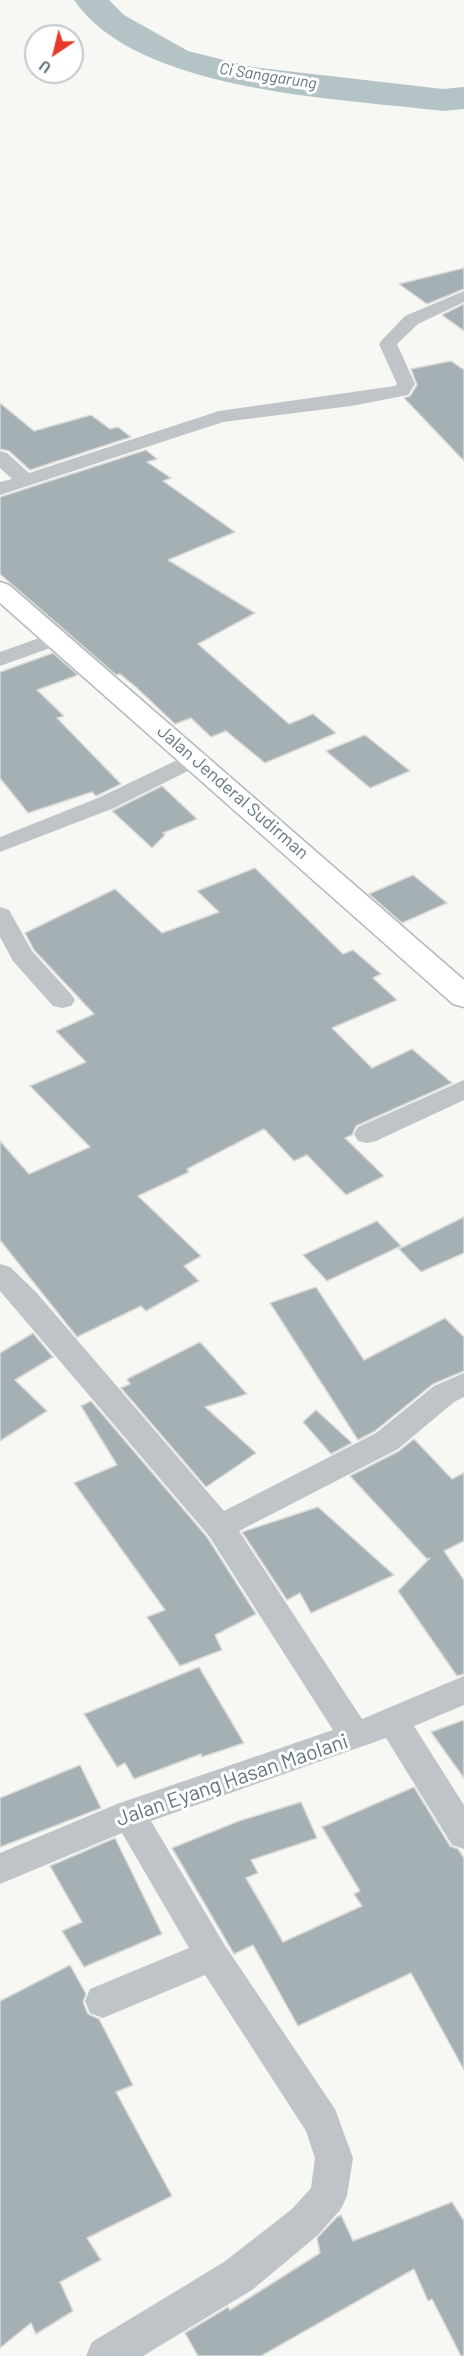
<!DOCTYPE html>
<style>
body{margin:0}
#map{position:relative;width:464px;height:2356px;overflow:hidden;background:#f7f7f4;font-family:Barlow,sans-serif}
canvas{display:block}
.north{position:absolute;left:24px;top:24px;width:60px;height:60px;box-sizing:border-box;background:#fff;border:2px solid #c0c9cc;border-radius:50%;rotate:215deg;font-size:16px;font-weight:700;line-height:24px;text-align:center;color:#627780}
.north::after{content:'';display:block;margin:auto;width:21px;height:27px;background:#e43c28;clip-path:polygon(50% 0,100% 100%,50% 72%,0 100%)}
</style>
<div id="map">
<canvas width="464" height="2356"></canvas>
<div class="north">U</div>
</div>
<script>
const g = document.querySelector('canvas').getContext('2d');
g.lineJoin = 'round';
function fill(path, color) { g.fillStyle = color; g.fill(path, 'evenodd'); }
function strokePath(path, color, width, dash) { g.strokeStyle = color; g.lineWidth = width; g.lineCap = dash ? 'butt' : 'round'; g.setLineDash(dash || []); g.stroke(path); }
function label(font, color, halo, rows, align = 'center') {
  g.font = font + ' Barlow,sans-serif'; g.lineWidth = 6; g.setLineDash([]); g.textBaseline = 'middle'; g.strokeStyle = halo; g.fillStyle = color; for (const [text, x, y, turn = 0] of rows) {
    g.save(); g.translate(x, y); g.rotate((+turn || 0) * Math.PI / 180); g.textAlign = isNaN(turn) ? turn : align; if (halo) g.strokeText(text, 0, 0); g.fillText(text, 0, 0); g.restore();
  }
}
fill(new Path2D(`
 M74,0H109L124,15L188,51L252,67L443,89L464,87V109L443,111C339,98 138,93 74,0Z`), '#b4c4c6');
const building = new Path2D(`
 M464,268V289L427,304L399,284Z
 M464,304V331L442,315Z
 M451,361L464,370V461L404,398L410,396L417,385L411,369Z
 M0,403L34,431L91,415L110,429L118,427L131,437L30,470L9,451L0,449Z
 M146,450L157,459L147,462L171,478L163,481L235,532L168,560L255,613L198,644L289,724L313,714L336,733L265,763L226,731L211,737L191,718L175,724L137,688L120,674L116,675L0,574V497Z
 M53,653L78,675L37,690L64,716L57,718L121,784L96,796L92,792L28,813L0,778V672Z
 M365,735L410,771L370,788L326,751Z
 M162,786L197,819L163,833L165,835L152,848L112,811Z
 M255,868L343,954L353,950L381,974L373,978L397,1000L332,1028L372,1068L412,1049L452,1083L356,1126L352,1135L345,1138L384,1176L346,1195L307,1155L294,1161L264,1129L187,1169L189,1172L138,1196L201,1256L184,1266L199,1281L146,1311L141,1306L77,1337L0,1240V1141L29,1174L90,1147L30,1086L86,1062L56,1031L94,1014L34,950L25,933L115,889L162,933L219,912L197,891Z
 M413,875L447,903L402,923L369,894Z
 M464,1217V1253L421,1272L399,1249Z
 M377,1221L401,1246L327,1281L303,1255Z
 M316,1287L364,1360L445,1318L464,1337V1371L433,1384L375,1431L358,1440L270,1303Z
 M33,1333L53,1357L15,1380L47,1411L0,1441V1353Z
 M200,1342L247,1394L205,1407L256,1453L206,1487L121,1388L130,1384L127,1379Z
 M91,1401L207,1537L256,1614L215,1635L222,1650L180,1666L147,1617L165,1610L74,1483L117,1465L81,1406Z
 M316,1410L352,1443L331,1454L303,1422Z
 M414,1439L452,1479L464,1473V1541L444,1551L464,1580V1674L457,1676L398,1591L430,1558L427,1559L350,1476L399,1451Z
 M318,1507L394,1575L311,1613L300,1593L287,1600L242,1532Z
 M199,1667L244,1743L202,1757L201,1754L134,1779L125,1763L117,1767L84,1714Z
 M464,1720V1778L431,1732Z
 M80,1765L101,1808L0,1847V1798Z
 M414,1787L450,1846L458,1849L464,1858V2070L411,1973L298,2026L253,1945L234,1954L172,1848L239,1821L301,1802L317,1838L251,1860L258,1873L246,1878L283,1942L362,1906L354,1894L360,1891L322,1827Z
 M115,1838L162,1934L84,1967L62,1931L82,1922L50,1866Z
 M70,1965L86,1994L83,2002L88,2014L99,2019L133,2085L116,2092L172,2196L87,2238L101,2260L60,2282L73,2311L36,2334L31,2323L0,2348V2001Z
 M452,2202L464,2221V2356H461L432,2299L428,2301L414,2269L261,2356H198L185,2333L228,2307L230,2310L320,2253L317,2238L337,2217L341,2215L353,2241Z`);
fill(building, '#a5b0b4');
strokePath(building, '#d9d9d7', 1.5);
const secondary = new Path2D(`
 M0,582L9,585L464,980V1007L453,1004L0,603Z`);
strokePath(secondary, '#b0b8bc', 3);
fill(new Path2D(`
 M464,291V302L418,324L397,344L415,384L408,395L351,406L223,422L0,495V482L12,479L0,468V451L7,453L29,473L219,411L395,386L397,384L379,344L382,340L405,316Z
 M56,632L64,633L67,638L64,643L0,666V652Z
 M196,751L204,753L207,758L204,763L114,808L0,852V837L98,798Z
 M0,907L9,910L32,951L71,994L75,1000L71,1006L62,1008L53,1006L13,961L0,937Z
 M464,1080V1100L376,1141L367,1143L358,1141L354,1134L358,1127Z
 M0,1264L10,1267L36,1292L224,1511L376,1433L434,1386L464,1373V1397L454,1402L398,1449L239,1531L362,1719L464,1676V1705L414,1726L464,1805V1849L452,1845L386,1738L151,1821L224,1944L335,2109L353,2158L347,2196L341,2209L318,2235L252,2290L143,2356H86L92,2342L224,2262L292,2209L311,2188L315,2158L306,2131L205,1975L103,2018L90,2013L85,2001L90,1989L189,1948L122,1833L0,1884V1853L117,1804L333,1730L209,1536L0,1291Z`), '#bec4c7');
fill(secondary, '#fff');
label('italic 16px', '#5d767b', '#fff', [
 ["Ci Sanggarung",268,76,9]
]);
label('18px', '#627780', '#fff', [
 ["Jalan Jenderal Sudirman",233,792,41]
]);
label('21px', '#627780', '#fff', [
 ["Jalan Eyang Hasan Maolani",232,1780,-19]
]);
</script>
